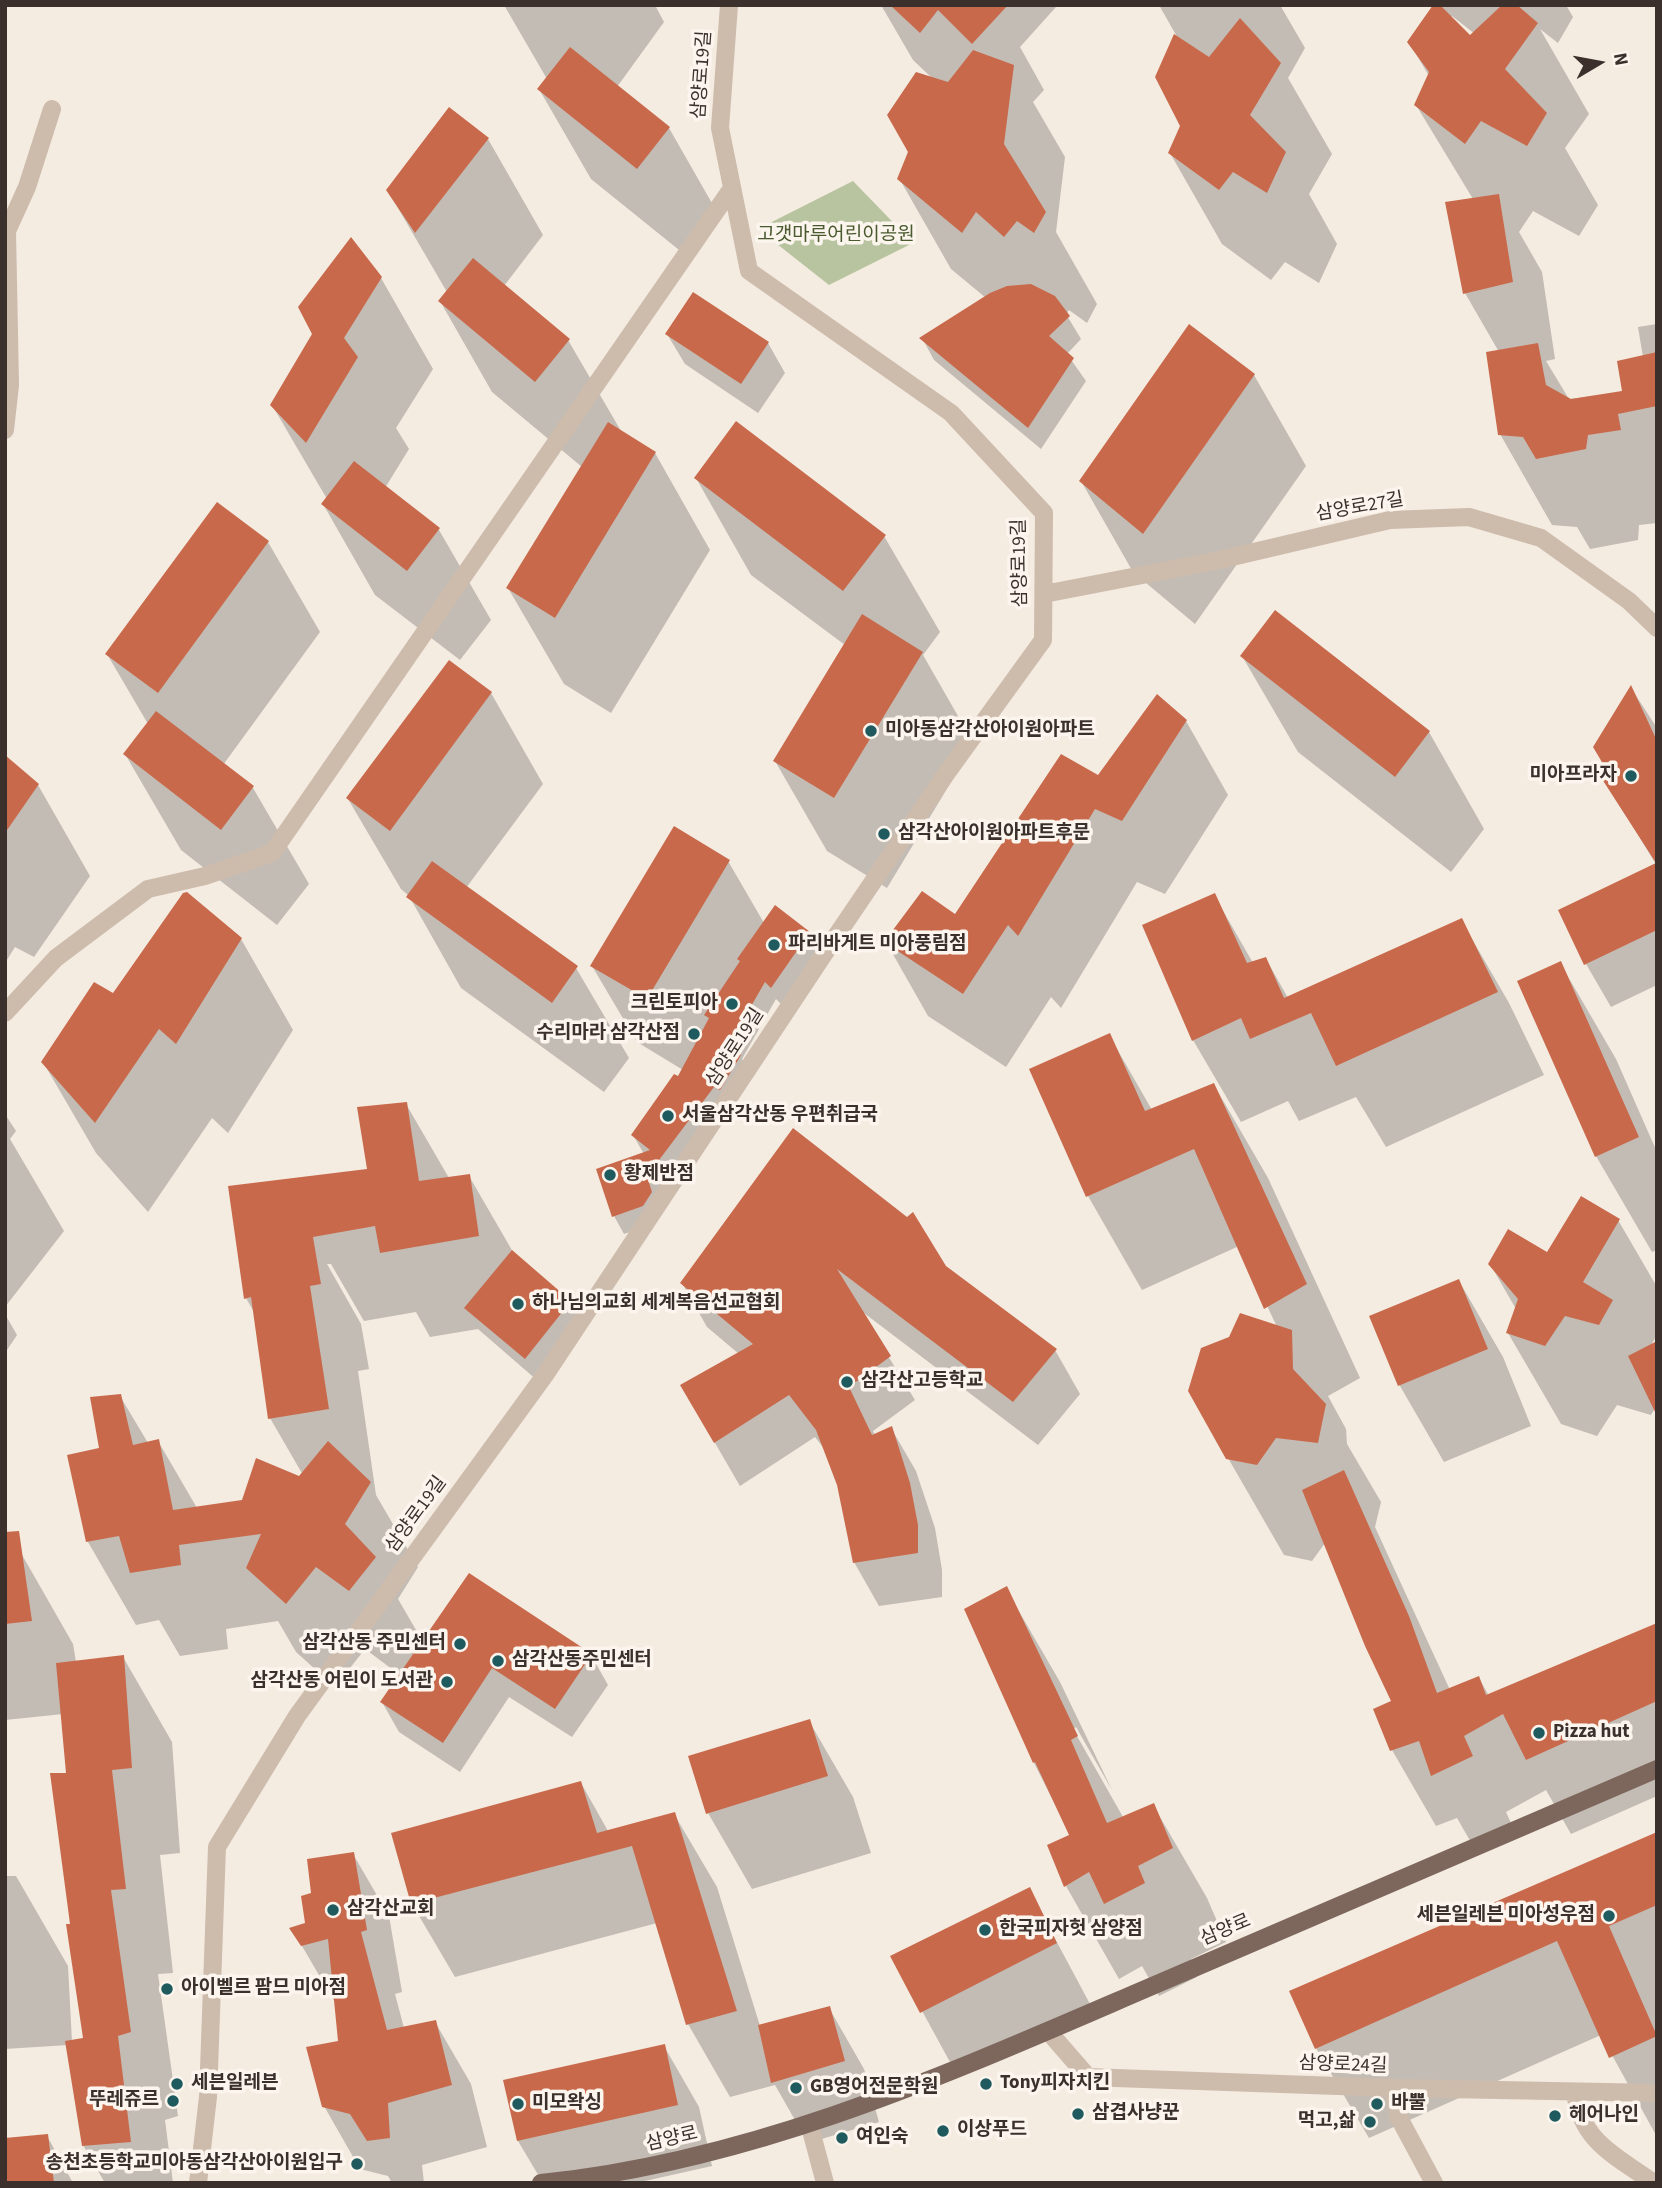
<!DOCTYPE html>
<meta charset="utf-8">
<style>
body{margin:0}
#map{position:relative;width:1662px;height:2188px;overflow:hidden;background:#f4ebe1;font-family:"Source Sans 3",sans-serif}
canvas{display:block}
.frame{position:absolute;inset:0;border:7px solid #3b302b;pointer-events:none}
.north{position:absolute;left:1564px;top:28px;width:70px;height:70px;-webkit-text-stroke:5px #fbf5ee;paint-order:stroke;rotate:80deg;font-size:19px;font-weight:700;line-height:28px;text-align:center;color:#3b302b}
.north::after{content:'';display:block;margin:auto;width:24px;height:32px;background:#3b302b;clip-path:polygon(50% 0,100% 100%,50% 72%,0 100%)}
</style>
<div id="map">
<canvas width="1662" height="2188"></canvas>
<div class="frame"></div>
<div class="north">N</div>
</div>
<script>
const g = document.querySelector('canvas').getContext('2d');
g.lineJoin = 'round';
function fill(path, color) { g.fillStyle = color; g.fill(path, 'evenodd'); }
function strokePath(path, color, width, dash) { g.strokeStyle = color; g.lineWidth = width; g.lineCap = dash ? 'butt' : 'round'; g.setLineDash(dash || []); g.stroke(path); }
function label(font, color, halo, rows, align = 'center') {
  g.font = font + ' "Source Sans 3","Noto Sans KR",sans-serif'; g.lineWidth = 7; g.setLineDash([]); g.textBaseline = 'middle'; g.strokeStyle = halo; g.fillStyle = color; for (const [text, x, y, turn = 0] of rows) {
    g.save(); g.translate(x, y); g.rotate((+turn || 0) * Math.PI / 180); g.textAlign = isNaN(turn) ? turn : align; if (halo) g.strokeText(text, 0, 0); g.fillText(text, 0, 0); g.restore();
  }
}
fill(new Path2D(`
 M853,181L913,243L829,285L758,229Z`), '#b8c4a0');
fill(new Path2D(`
 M504,5H655L664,22L617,87L669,128L721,219L689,258L591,179L539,89L547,79Z
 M881,5L1056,7L1020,47L1044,90L1033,102L1065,157L1056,232L1097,304L1087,323L1069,310L1066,314L1081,339L1067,354L1086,381L1041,449L934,360L922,338L986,298L951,269L899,178L933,79L913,60Z
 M1159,5H1280L1305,48L1288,78L1332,154L1309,194L1337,244L1319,283L1285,262L1271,280L1222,244L1170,153L1182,126L1157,77L1176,35Z
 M1441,5H1566L1573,17L1558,43L1540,29L1589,114L1565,148L1598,205L1579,236L1533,211L1519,232L1542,272L1555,359L1546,361L1569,399L1624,392L1643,357L1638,327L1657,324V523L1639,525L1638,540L1590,549L1577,527L1552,525L1500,434L1499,352L1465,293L1473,199L1416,105L1429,76L1409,42L1444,11ZM1452,16L1475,34L1470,38L1450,18Z
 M488,139L543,235L504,286L568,340L621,431L655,453L710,550L611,713L564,684L508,588L582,467L492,392L440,301L447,292L388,191Z
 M381,278L433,369L396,428L409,449L385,488L439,530L491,620L460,660L375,595L323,504L327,499L272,405Z
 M1190,327L1254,375L1306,466L1195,624L1133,572L1081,481Z
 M667,334L768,343L785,373L758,413L685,364Z
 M696,478L884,536L940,632L923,655L974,744L887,888L827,851L775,761L845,645L751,575Z
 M268,542L320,632L223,765L253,788L309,884L277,925L181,850L125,754L148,724L107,654Z
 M1242,656L1429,732L1484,829L1451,872L1298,752Z
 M1631,688L1657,728V866L1604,779L1611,775Z
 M491,693L543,784L466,888L576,968L629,1058L604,1092L461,988L409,896L401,889L348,799Z
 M1186,721L1228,795L1165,894L1137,882L1061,1008L1051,997L1006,1067L928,1016L886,942L956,917L1098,778Z
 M5,757L38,785L90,876L34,957L15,947L5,963Z
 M728,861L764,923L809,933L819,951L782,1005L776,999L742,1059L751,1075L654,1224L624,1234L614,1216L644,1154L633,1135L683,1070L637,1042L592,966ZM647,1173H651L643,1184Z
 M1214,895L1253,963L1266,959L1288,998L1461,920L1509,1003L1544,1075L1386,1147L1356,1097L1299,1121L1288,1101L1241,1122L1193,1040Z
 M1657,924V985L1611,1007L1586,964Z
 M241,939L293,1030L228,1133L212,1118L148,1212L96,1153L43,1062L114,995Z
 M1560,963L1616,1059L1657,1152V1250L1652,1252L1596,1156Z
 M1109,1035L1152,1110L1214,1085L1268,1178L1360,1378L1328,1396L1346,1429L1347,1444L1381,1502L1375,1527L1450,1690L1479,1678L1489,1696L1657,1625V1796L1571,1834L1546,1790L1506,1812L1515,1832L1476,1851L1457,1818L1436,1826L1392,1750L1375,1710L1393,1702L1325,1543L1312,1561L1284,1555L1228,1458L1277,1327L1239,1246L1142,1290L1088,1196L1031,1070Z
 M406,1104L449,1178L469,1176L513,1252L569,1302L582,1324L538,1381L478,1329L430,1337L416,1312L364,1321L331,1264H327L361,1324L369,1369L358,1371L376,1495L418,1567L398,1599L423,1642L591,1655L608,1685L572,1737L509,1697L460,1772L399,1732L382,1702L400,1675L365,1649L335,1687L296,1652L278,1621L226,1629L228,1649L180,1656L159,1620L136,1625L88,1542L101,1450L120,1396L148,1443L158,1441L197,1508L244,1502L303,1475L270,1418L255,1314L246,1298L369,1171Z
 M5,1114L16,1131L10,1139L64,1231L5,1307Z
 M793,1131L944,1268L1055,1350L1080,1394L1038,1445L860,1310L915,1400L873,1431L875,1435L891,1428L916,1471L935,1528L942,1570V1597L879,1606L854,1562L838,1485L826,1451L815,1437L740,1486L682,1386L739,1354L707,1327L682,1283Z
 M1618,1220L1657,1287V1335L1650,1347L1655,1408L1651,1415L1617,1405L1597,1436L1561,1424L1508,1333L1516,1309L1490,1264L1548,1255Z
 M1459,1281L1503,1357L1531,1426L1444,1462L1400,1386L1371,1317Z
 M5,1314L17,1335L5,1353Z
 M21,1553L73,1644L76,1662L123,1657L172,1742L180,1853L160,1855L173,1973L158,1974L178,2116L165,2120L173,2183H105L83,2145L68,2045L5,2049V1876H16L68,1966L72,2042L85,2040L72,1925L68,1775L63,1714L5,1720V1555Z
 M1006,1589L1060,1682L1112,1790L1076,1727L1073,1729L1123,1817L1153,1805L1207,1898L1226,1942L1191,1959L1197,1977L1159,1996L1142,1966L1119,1979L1066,1886L1049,1846L1071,1836L1034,1763L967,1610Z
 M809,1721L853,1797L871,1853L752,1889L708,1813Z
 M581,1783L608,1831L674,1814L717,1887L760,2026L829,2008L864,2069L879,2122L808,2143L775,2085L730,2097L688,2024L657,1923L455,1977L412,1904Z
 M1657,1834V2137L1601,2035L1369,2138L1316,2048Z
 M353,1854L389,1916L402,1992L395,1994L404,2028L435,2022L471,2084L487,2147L422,2165L424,2183H392L388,2176L360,2169L324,2106L340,2042L336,2004L292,1929L307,1924L313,1894Z
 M1029,1890L1090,2004L956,2073L892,1956Z
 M664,2046L699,2107L712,2166L636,2183H543L518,2141L505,2082Z
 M47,2136L73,2183H5Z`), '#0003');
fill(new Path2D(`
 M890,5H1008L972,44L938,10L920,33Z
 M1433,5H1440L1470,35L1502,5H1517L1538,23L1505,69L1547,113L1527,146L1481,121L1465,144L1414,105L1429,72L1407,42Z
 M1240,18L1281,63L1250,115L1286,152L1267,193L1233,172L1219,190L1168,153L1180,126L1155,77L1174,34L1209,57Z
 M570,47L670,127L637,169L537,89Z
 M973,50L1014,65L1004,144L1046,212L1034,233L1017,221L1004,237L976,212L962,233L897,179L908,152L887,115L916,72L948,82Z
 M449,107L489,138L415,233L386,190Z
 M1499,194L1513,282L1463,294L1445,202Z
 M351,237L382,277L344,338L358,357L306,443L270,405L312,334L298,307Z
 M473,258L570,339L535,382L438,301Z
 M1031,284L1055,296L1070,316L1049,336L1074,358L1028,428L919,338L990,293L1007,286Z
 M693,292L769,342L741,384L665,334Z
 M1189,324L1255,374L1143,534L1079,481Z
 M1538,343L1546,385L1571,399L1622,391L1617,361L1657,352V406L1618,414L1621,430L1588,435L1586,449L1536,459L1523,437L1498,435L1486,352Z
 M736,421L886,535L843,591L694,478Z
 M608,422L656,452L555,618L506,588Z
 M354,461L440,528L407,571L321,504Z
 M217,502L269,541L158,693L105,654Z
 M1275,610L1430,731L1395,777L1240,656Z
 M862,614L923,652L834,798L773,761Z
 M449,660L492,692L390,831L346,798Z
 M1631,685L1657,741V930L1584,965L1558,910L1656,863L1602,779L1609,774L1593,747Z
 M1157,694L1187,720L1122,821L1095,809L1018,936L1008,925L963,994L884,942L922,891L955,914L1061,754L1098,775Z
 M156,711L254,786L221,830L123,754Z
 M5,755L39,784L5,833Z
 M674,826L730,860L647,999L590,966Z
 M432,861L578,966L552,1003L406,897Z
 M187,892L242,938L176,1044L159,1029L95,1123L41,1062L94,982L113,993L183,893Z
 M1215,893L1247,963L1266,957L1284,998L1462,918L1498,992L1336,1066L1311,1013L1250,1039L1241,1018L1192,1041L1142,925Z
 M775,905L810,932L771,988L765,982L727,1048L741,1055L720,1090L714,1087L647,1176L652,1192L643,1206L612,1217L596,1169L650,1150L631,1135L674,1074L678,1076L709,1018L704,1015L740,961L737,959Z
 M1561,961L1639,1137L1595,1157L1517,981Z
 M1110,1033L1145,1111L1214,1083L1307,1284L1264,1309L1194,1149L1086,1197L1029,1069Z
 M407,1102L419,1181L470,1174L479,1236L380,1253L375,1226L313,1237L321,1284L310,1286L329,1409L268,1419L251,1297L244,1299L228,1186L367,1169L357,1107Z
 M793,1128L907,1217L913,1212L946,1266L1057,1349L1013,1402L837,1269L891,1356L849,1387L872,1435L892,1426L910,1483L918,1525V1553L853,1563L837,1485L816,1430L789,1395L714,1443L680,1385L753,1344L680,1283Z
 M1581,1196L1620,1219L1583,1282L1613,1300L1599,1325L1565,1316L1545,1346L1506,1333L1518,1299L1488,1264L1508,1229L1547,1252Z
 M512,1250L571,1301L525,1359L464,1308Z
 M1459,1279L1488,1349L1398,1386L1369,1316Z
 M1240,1313L1292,1330L1293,1369L1326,1404L1318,1443L1276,1438L1257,1465L1226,1459L1188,1391L1201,1348L1229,1337Z
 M1657,1341V1416L1628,1356Z
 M121,1394L133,1445L159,1439L173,1510L242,1500L256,1458L299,1476L328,1441L371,1482L345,1524L376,1557L349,1591L316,1567L286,1604L246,1568L261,1534L179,1545L181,1565L130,1573L119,1536L86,1542L67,1455L99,1448L90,1397Z
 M1344,1470L1409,1616L1437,1693L1479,1676L1486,1695L1657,1623V1701L1526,1760L1503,1714L1464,1736L1473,1756L1431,1776L1419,1741L1390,1751L1373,1709L1391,1701L1365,1646L1302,1490Z
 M19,1531L32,1621L5,1624V1532Z
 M469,1573L592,1654L555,1709L492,1668L443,1743L380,1702Z
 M1007,1586L1078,1736L1071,1740L1107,1823L1154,1803L1173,1848L1138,1866L1145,1883L1104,1904L1089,1872L1064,1887L1047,1845L1069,1835L1035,1762L1033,1763L964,1609Z
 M124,1655L132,1768L112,1770L126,1889L111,1890L131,2032L118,2036L131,2142L82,2146L65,2041L83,2038L66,1924H70L50,1773H66L56,1663Z
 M810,1719L828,1776L706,1814L688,1756Z
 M581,1781L597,1833L675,1812L737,2011L686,2025L632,1846L411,1904L391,1833Z
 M1657,1832V1905L1609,1926L1657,2036L1609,2058L1557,1941L1315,2049L1289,1991Z
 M354,1852L367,1930L361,1932L387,2030L436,2020L452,2085L388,2103L390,2138L367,2141L350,2114L322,2107L306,2047L338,2041L328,1939L301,1946L289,1928L305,1923L301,1896L311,1893L307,1859Z
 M1030,1887L1057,1943L920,2013L890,1956Z
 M830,2006L845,2061L771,2083L758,2025Z
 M665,2044L678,2105L517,2141L503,2080Z
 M48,2134L54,2183H5V2138Z`), '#c8694b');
strokePath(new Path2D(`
 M5,430L10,385L7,231L27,187L52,109
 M1044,594L1215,561L1390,520L1469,517L1541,538L1629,601L1657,628
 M5,1013L56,958L148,889L205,876L272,853L732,188
 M1048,2031L1088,2077L1393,2088L1657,2093
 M1393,2088L1398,2116L1434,2183
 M1575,2092C1581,2142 1616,2156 1654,2183
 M809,2123L825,2183
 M198,2183L208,2097L217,1847L297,1716L545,1375L824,954L946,774L1043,640L1044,513L951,413L749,271L720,128L729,5`), '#cdbbac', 18);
strokePath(new Path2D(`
 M541,2183C757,2161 952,2072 1150,1987C1319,1915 1488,1842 1657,1769`), '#7d675c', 18);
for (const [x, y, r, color] of [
 [871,731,7,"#1f5a5e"],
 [1631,776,7,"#1f5a5e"],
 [884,834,7,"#1f5a5e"],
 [774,945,7,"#1f5a5e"],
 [732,1004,7,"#1f5a5e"],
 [694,1034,7,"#1f5a5e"],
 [668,1116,7,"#1f5a5e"],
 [610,1175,7,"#1f5a5e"],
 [518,1304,7,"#1f5a5e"],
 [847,1382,7,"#1f5a5e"],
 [460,1644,7,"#1f5a5e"],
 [498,1661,7,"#1f5a5e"],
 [447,1682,7,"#1f5a5e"],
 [1539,1733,7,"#1f5a5e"],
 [333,1910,7,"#1f5a5e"],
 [1609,1916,7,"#1f5a5e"],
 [985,1930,7,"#1f5a5e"],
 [167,1989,7,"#1f5a5e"],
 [177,2084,7,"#1f5a5e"],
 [986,2084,7,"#1f5a5e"],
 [796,2088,7,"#1f5a5e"],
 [173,2101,7,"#1f5a5e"],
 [518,2104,7,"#1f5a5e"],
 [1377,2104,7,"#1f5a5e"],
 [1078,2114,7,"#1f5a5e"],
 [1555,2116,7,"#1f5a5e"],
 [1370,2122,7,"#1f5a5e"],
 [943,2131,7,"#1f5a5e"],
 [842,2138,7,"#1f5a5e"],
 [357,2164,7,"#1f5a5e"]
]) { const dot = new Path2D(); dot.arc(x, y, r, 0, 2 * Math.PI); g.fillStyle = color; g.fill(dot); strokePath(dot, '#fbf5ee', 2.5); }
label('19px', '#3b302b', '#fbf5ee', [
 ["삼양로19길",703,75,-86],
 ["삼양로27길",1360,508,-10],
 ["삼양로19길",1021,563,-91],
 ["삼양로19길",736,1048,-57],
 ["삼양로19길",417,1515,-54],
 ["삼양로",1226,1931,-23],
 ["삼양로24길",1343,2066,2],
 ["삼양로",672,2140,-13]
]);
label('19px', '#4a5a2e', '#fbf5ee', [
 ["고갯마루어린이공원",836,236]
]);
label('bold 19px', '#3b302b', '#fbf5ee', [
 ["미아동삼각산아이원아파트",885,731],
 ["미아프라자",1617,776,"right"],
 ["삼각산아이원아파트후문",898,834],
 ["파리바게트 미아풍림점",788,945],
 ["크린토피아",718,1004,"right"],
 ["수리마라 삼각산점",680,1034,"right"],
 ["서울삼각산동 우편취급국",682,1116],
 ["황제반점",624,1175],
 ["하나님의교회 세계복음선교협회",532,1304],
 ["삼각산고등학교",861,1382],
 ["삼각산동 주민센터",446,1644,"right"],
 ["삼각산동주민센터",512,1661],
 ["삼각산동 어린이 도서관",433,1682,"right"],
 ["Pizza hut",1553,1733],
 ["삼각산교회",347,1910],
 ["세븐일레븐 미아성우점",1595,1916,"right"],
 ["한국피자헛 삼양점",999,1930],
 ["아이벨르 팜므 미아점",181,1989],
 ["세븐일레븐",191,2084],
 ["Tony피자치킨",1000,2084],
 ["GB영어전문학원",810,2088],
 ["뚜레쥬르",159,2101,"right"],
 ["미모왁싱",532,2104],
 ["바뿔",1391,2104],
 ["삼겹사냥꾼",1092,2114],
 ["헤어나인",1569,2116],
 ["먹고,삶",1356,2122,"right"],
 ["이상푸드",957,2131],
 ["여인숙",856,2138],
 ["송천초등학교미아동삼각산아이원입구",343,2164,"right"]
], 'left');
</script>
